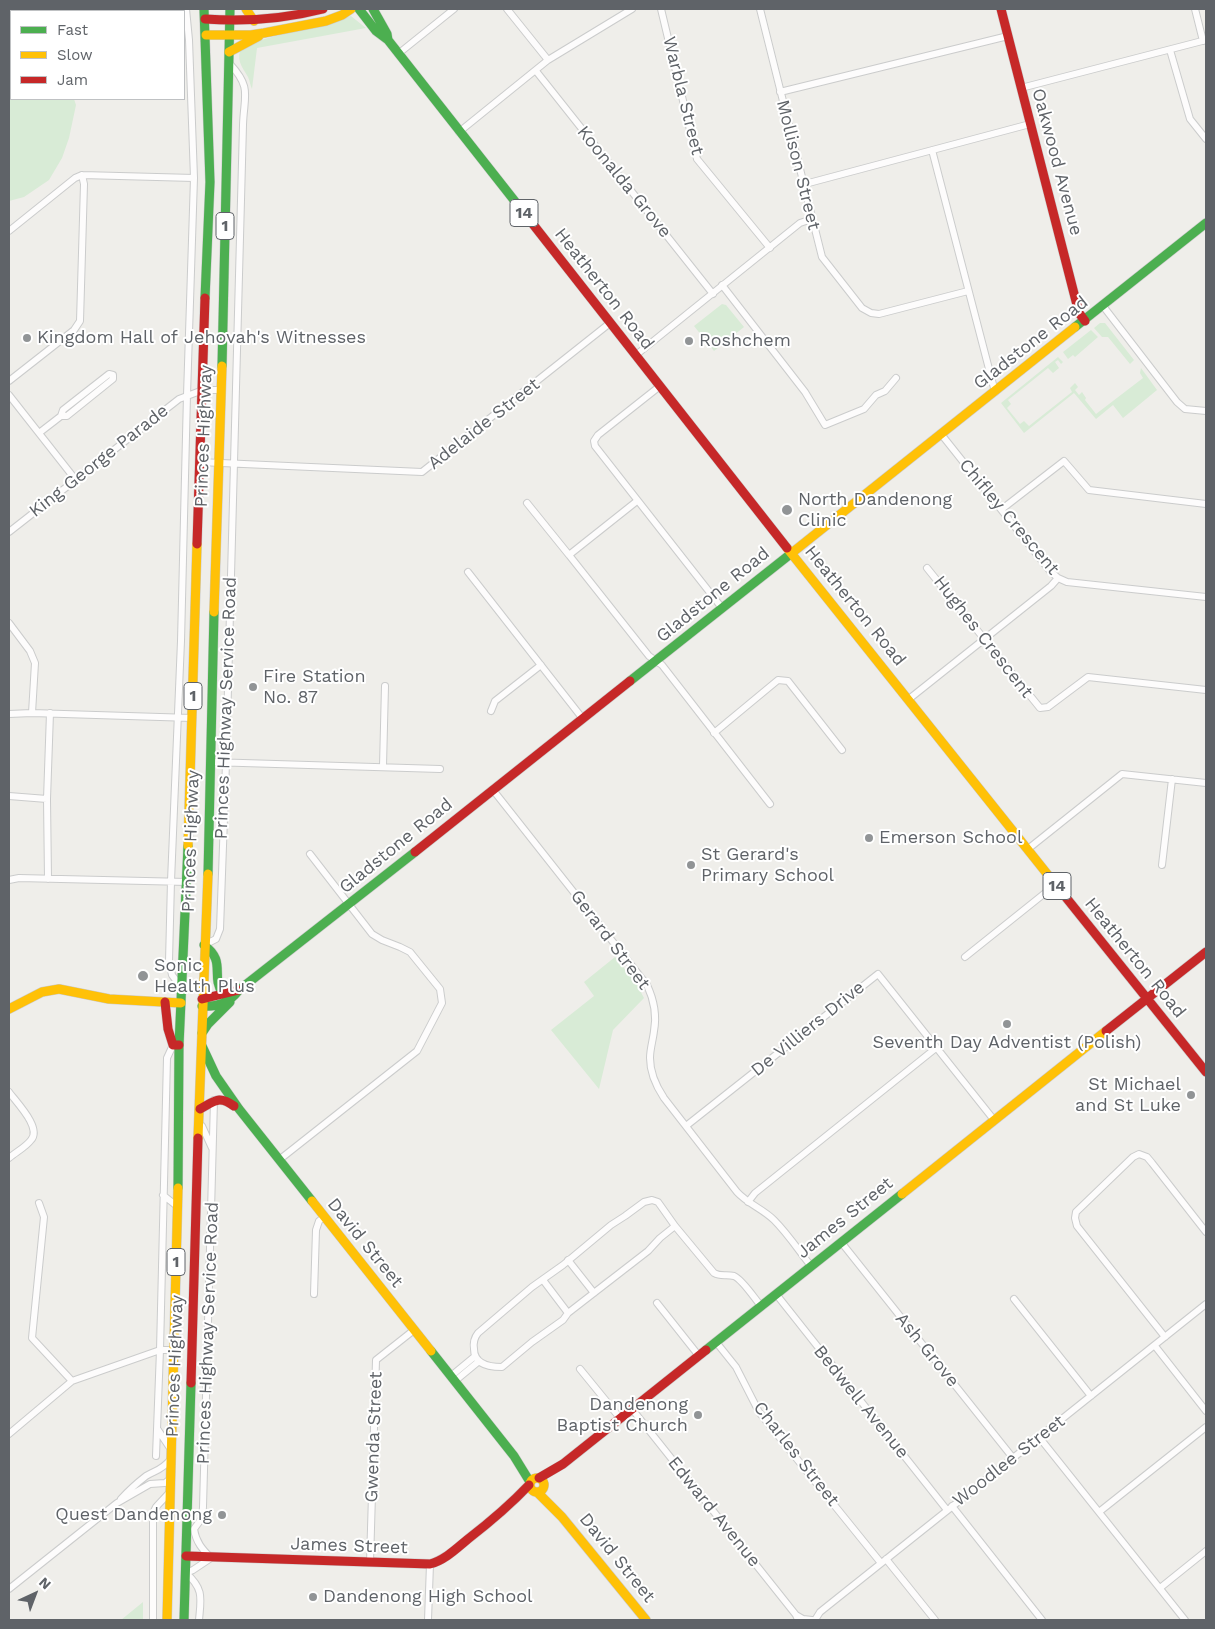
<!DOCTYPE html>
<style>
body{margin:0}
#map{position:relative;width:1215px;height:1629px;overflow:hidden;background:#efeeea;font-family:"Work Sans",sans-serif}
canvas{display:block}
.frame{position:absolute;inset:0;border:10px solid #5f6368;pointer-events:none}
.legend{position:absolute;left:10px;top:10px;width:175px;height:90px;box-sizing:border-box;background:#fff;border:1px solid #bfc1c3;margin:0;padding:6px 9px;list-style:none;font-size:15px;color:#5f6368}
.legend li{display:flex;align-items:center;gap:10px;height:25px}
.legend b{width:25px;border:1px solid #bfc1c3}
.north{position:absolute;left:10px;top:1569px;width:50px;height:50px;-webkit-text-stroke:4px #fff;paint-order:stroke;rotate:43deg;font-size:14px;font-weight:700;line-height:20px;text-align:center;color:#5f6368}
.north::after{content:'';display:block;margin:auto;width:18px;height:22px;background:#5f6368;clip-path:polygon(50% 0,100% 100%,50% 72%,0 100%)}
</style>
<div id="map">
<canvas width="1215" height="1629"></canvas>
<div class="frame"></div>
<ul class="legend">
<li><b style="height:6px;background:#4caf50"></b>Fast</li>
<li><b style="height:6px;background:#ffc107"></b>Slow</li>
<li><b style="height:6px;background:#c62828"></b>Jam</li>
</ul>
<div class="north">N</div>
</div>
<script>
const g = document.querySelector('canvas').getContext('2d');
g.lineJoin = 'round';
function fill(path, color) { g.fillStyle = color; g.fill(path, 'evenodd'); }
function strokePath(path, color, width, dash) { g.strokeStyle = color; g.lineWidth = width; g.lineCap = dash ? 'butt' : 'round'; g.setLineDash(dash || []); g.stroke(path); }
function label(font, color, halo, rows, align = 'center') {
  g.font = font + ' "Work Sans",sans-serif'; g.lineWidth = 4; g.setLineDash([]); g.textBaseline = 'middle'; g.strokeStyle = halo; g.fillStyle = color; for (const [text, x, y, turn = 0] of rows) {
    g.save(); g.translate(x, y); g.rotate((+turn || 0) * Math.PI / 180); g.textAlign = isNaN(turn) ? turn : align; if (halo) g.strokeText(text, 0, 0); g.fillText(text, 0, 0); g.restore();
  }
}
fill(new Path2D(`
 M351,16L366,28L257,48L252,89C250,85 250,81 248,77C243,68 237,62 240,51L245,48V45L268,38Z
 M9,51H11V99H74L76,105L69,138L62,158L49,180L24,197L9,201Z
 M722,304L726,305L744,327L714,351L694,326Z
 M1100,323H1105L1134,360L1130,364L1108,337H1102L1094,328Z
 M1091,330L1098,337L1075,357L1073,355L1068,359L1063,352Z
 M1058,357L1063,362L1061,364L1058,360L1055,362L1059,368L1053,373L1048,368L1008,400L1011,404L1007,408L1020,424L1024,421L1029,426L1072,392L1070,388L1075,383L1078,387L1075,390L1079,395L1082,392L1086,398L1085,400L1096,414L1143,378L1140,373L1141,368L1157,390L1123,418L1113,405L1096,419L1074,393L1024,433L1001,403Z
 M615,957L636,983L644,998L613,1030L599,1089L551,1030L594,996L584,982Z
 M143,1602V1620H121Z`), '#d8ebd6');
const street = new Path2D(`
 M507,9L548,60
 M661,9L697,159L770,248
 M760,9L822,257L862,308L871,313L879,314L968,291
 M1195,9L1203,41
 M1170,50L1190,119L1206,139
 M398,54L454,9
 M536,71L713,294
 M1021,88L1206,40
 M780,92L1008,36
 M459,132L548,60L632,9
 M932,150L995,392
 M805,184L1030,124
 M9,231L75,178L82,175L194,178
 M722,285L805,392L825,425L864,409L876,395L885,391L896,378
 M1103,306L1177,402L1185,409L1206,411
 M636,355L800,223L812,219
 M9,381L74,330L80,321L84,184L82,175
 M660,386L598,435L594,441L595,446L722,608
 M9,395L75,479
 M39,433L61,416H67L113,379V375L109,374L63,410L61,416
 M941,434L1050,571L1058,578L1067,582L1206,597
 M199,462L422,472L610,323
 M637,501L569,555L649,656L662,665L770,804
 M527,503L569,555
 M1002,509L1064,461L1089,490L1206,504
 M9,532L179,399L203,390H221
 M927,568L1040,708L1048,707L1088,677L1206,690
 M468,572L583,719
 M9,623L30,651L35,663L32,713
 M909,699L1051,586L1058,578
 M491,711L495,701L541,665
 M9,714L32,713L192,718
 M714,733L778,680L788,681L842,750
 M210,762L440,769
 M383,766L385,686
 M493,790L647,985C654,1000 657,1015 654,1031C653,1040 650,1049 650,1058C650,1073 656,1086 664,1098L737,1192C748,1204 763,1209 774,1220C788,1234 799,1251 811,1266
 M9,796L47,799
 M1028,849L1122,774L1206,783
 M1162,865L1172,779
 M48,879L47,799L50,713
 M9,880L19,878L187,882
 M204,945L216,939L220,929L226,763L243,125C244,95 252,88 230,64
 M965,957L1055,885
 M181,987L172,975L169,961L171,881L181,641L187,395L194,178L189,40L186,9
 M9,1092C17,1103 42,1128 31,1140C26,1147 16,1152 9,1158
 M202,1126L212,1148
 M686,1126L878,974L994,1120
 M279,1160L417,1051L442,1003L440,989L410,952L400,947L382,940L372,934L310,854
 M163,1195L178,1207
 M748,1202L755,1193L936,1048
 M39,1203L44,1217L32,1338L72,1381
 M675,1226L660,1238L648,1251L568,1313L563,1320L532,1342L502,1367C489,1367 474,1364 474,1349C473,1343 474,1338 478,1333L532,1287L563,1265L611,1225L625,1216L644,1202L652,1200L658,1202L675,1226L714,1273C721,1277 726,1274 734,1276C742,1279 755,1299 761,1306
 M841,1242L1013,1458
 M568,1260L594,1293
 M543,1280L568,1313
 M314,1294L316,1230L319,1221L324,1217
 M776,1294L947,1510
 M1014,1299L1091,1396
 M657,1303L699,1356
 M1165,1337L1077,1226L1075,1218L1076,1212L1133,1157L1139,1154L1147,1157L1152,1163L1206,1232
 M716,1342L736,1367L759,1412L881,1563
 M1155,1346L1206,1411
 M580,1369L620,1418
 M451,1376L474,1357
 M455,1381L478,1362
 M632,1409L796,1615L798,1620
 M158,1430L170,1448
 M9,1434L72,1381L160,1350H174
 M1039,1437L1185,1620
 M156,1456L160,1350L167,1058L173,1045
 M121,1499C129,1490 137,1483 146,1476C156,1470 162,1470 170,1460
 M952,1506L1042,1620
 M1099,1512L1206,1427
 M886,1559L935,1620
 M370,1562L376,1360L414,1330
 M186,1573L193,1570L211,1558C202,1549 196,1542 194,1529L202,1518L203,1507L214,1100
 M186,1573C204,1589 201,1598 199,1620
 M1160,1588L1206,1551
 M9,1589L117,1503L150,1484L165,1483L170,1479
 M796,1615L803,1619L812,1620
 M153,1620V1513L156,1507L169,1493
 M428,1620L430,1564
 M815,1620L820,1612L1206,1304`);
const fast = new Path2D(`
 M204,9L210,182L205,298
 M359,9L376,31L388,40L532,223
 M373,9L387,34L388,40
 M1075,327L1206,223
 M222,366L230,9
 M630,681L793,552
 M208,874L214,612
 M204,945C227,962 210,975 223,994
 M202,1006C218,1007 229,1003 239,990L415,852
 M202,1033L208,1024L230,1002
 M202,1046L216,1076L239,1109L312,1201
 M178,1188L179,1045L188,846
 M706,1350L902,1194
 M431,1351L514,1456L530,1482
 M184,1620L191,1383`);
const slow = new Path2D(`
 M246,9L254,21
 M206,35H251L264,33L326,21L342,15L351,9
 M229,52L259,36
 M787,548L1056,885
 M793,552L1075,327
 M214,612L222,366
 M188,846L197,544
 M9,1009L42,992L59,989L109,999L181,1003
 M198,1138L208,874
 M902,1194L1106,1031
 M312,1201L431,1351
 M530 1485a7 7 0 1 1 14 0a7 7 0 1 1-14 0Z
 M537,1492L562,1517L646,1620
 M167,1620L178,1188`);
const jam = new Path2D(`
 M1001,9L1079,313L1085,321
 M16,11L19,9
 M205,19C245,22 284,19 323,9
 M532,223L787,548
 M197,544L205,298
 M415,852L630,681
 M1056,885L1206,1072
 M202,999L239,990
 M165,1002L168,1029L173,1045H179
 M1106,1031L1206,952
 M200,1109C215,1101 219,1095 234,1106
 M191,1383L198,1138
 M539,1478L563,1464L706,1350
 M186,1556L430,1564C445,1560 457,1548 468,1539C490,1522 510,1505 529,1485`);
strokePath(street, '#cbcccc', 8);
strokePath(fast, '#cacacb', 10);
strokePath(slow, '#cacacb', 10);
strokePath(jam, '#cacacb', 10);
strokePath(street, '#fdfcfc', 6);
strokePath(fast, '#4caf50', 9);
strokePath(slow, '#ffc107', 9);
strokePath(jam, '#c62828', 9);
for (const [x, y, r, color] of [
 [27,338,5,"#919496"],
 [689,341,5,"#919496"],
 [787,510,6,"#919496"],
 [253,687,5,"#919496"],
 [869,838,5,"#919496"],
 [691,865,5,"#919496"],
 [143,976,6,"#919496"],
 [1007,1024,5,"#919496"],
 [1191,1095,5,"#919496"],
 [698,1415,5,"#919496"],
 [222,1515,5,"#919496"],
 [313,1597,5,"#919496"]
]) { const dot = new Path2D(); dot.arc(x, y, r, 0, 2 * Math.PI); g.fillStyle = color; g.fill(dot); strokePath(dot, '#fff', 2); }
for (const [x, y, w] of [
 [524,213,28],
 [225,226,18],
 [193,696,18],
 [1057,886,28],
 [176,1262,18]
]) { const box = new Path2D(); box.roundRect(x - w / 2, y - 13.5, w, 27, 4); g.fillStyle = '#fff'; g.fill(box); strokePath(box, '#5f6368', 1); }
label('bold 16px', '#5f6368', null, [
 ["14",524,213],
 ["1",225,226],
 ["1",193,696],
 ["14",1057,886],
 ["1",176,1262]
]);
label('18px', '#5f6368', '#fff', [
 ["Warbla Street",683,96,76],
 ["Oakwood Avenue",1057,162,75],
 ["Mollison Street",798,165,76],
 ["Koonalda Grove",624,182,51],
 ["Heatherton Road",604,289,52],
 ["Gladstone Road",1031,343,-38],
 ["Adelaide Street",484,424,-38],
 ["Princes Highway",204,436,-88],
 ["King George Parade",99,461,-38],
 ["Chifley Crescent",1009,517,50],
 ["Gladstone Road",713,595,-39],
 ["Heatherton Road",855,606,51],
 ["Hughes Crescent",983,637,52],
 ["Princes Highway Service Road",226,708,-88],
 ["Princes Highway",191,841,-88],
 ["Gladstone Road",396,846,-39],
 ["Gerard Street",610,940,53],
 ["Heatherton Road",1135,958,51],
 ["De Villiers Drive",808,1029,-39],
 ["James Street",845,1218,-39],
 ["David Street",365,1243,51],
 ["Princes Highway Service Road",208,1333,-88],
 ["Ash Grove",927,1350,51],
 ["Princes Highway",175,1366,-88],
 ["Bedwell Avenue",861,1402,51],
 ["Gwenda Street",374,1437,-88],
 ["Charles Street",796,1454,52],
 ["Woodlee Street",1009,1461,-38],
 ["Edward Avenue",714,1512,51],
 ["James Street",349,1546,2],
 ["David Street",617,1558,51]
]);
label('18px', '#5f6368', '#fff', [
 ["Kingdom Hall of Jehovah's Witnesses",37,338],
 ["Roshchem",699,341],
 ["North Dandenong",798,500],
 ["Clinic",798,521],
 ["Fire Station",263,677],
 ["No. 87",263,698],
 ["Emerson School",879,838],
 ["St Gerard's",701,855],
 ["Primary School",701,876],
 ["Sonic",154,966],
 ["Health Plus",154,987],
 ["Seventh Day Adventist (Polish)",1007,1043,"center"],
 ["St Michael",1181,1085,"right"],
 ["and St Luke",1181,1106,"right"],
 ["Dandenong",688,1405,"right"],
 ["Baptist Church",688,1426,"right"],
 ["Quest Dandenong",212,1515,"right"],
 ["Dandenong High School",323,1597]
], 'left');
</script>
